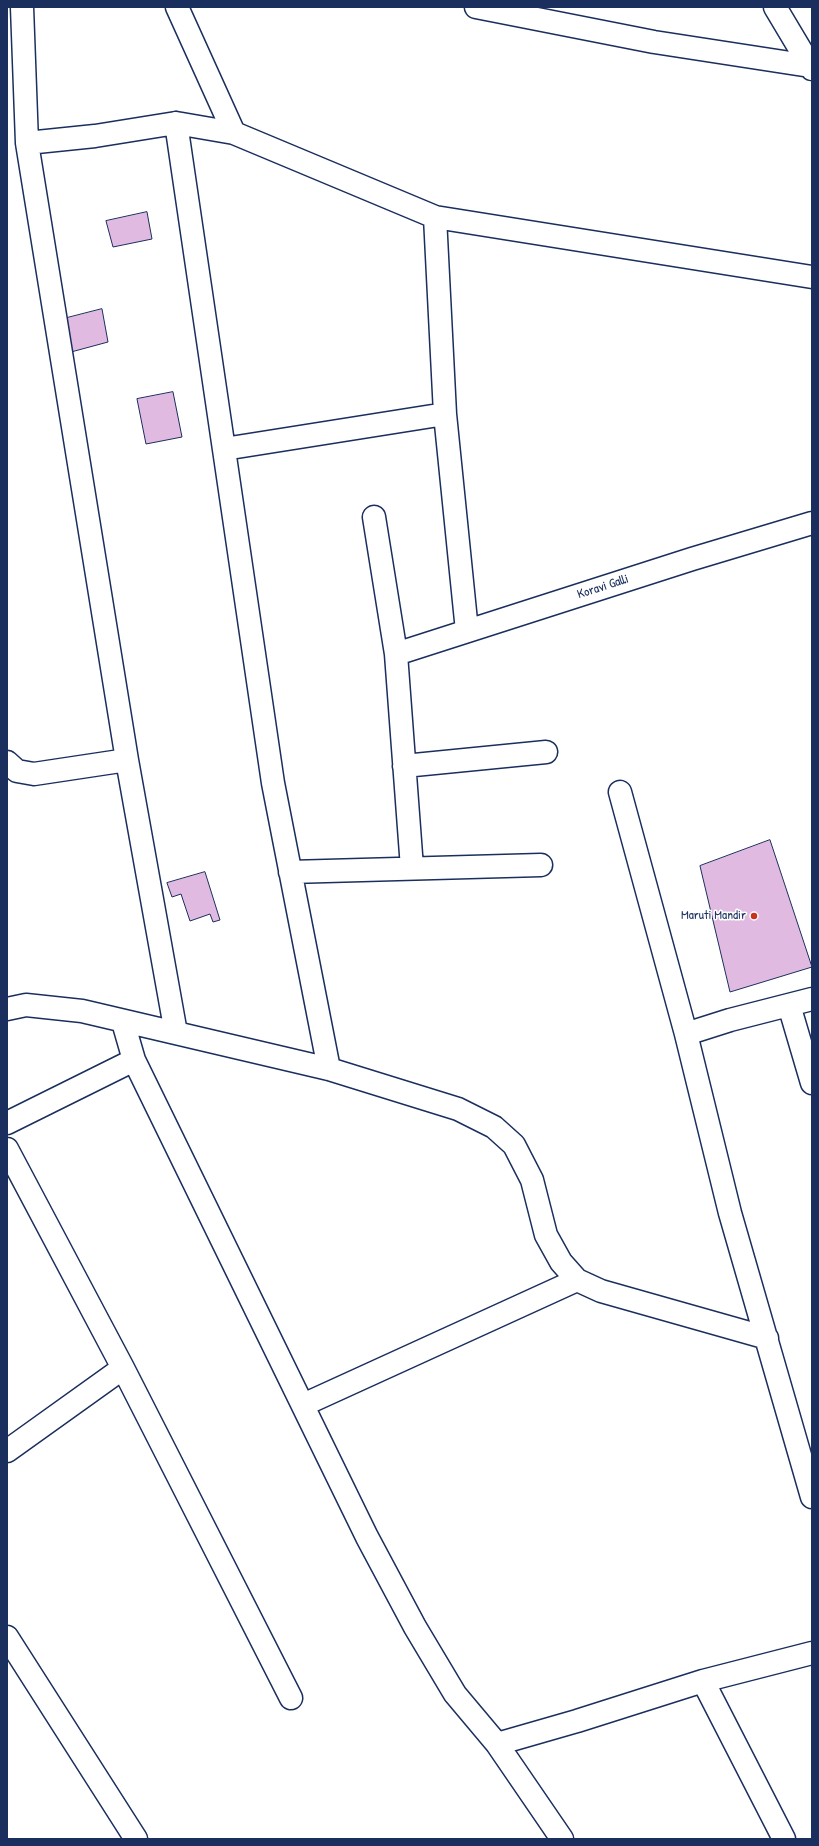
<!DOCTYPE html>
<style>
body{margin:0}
#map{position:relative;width:819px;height:1846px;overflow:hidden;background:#fff;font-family:"Patrick Hand",sans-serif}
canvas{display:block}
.frame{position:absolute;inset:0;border:8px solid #1b2f5e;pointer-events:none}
</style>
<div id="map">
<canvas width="819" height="1846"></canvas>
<div class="frame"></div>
</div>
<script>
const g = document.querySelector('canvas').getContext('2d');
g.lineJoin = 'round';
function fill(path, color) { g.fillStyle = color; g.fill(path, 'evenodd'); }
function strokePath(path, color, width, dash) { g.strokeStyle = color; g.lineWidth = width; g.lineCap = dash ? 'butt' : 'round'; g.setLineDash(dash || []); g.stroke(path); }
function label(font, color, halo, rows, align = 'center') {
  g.font = font + ' "Patrick Hand",sans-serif'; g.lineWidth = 3; g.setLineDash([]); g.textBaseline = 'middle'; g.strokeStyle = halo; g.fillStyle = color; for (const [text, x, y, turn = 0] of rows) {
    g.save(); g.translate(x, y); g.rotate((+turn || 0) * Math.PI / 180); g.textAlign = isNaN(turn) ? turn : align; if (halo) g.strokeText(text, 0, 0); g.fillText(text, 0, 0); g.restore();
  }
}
const building = new Path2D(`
 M147,212L152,239L113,247L106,221Z
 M102,309L108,342L71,352L63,319Z
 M173,392L182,437L146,444L137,399Z
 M770,840L812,967L730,992L700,866Z
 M205,872L220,920L213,922L210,914L190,921L181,894L172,897L167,883Z`);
fill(building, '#e1bae2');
strokePath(building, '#1b2f5e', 1);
const minor = new Path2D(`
 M22,7L27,143L95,136L176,123L234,133L435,217L812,277
 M177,7L234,133
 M476,7L654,42L810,66
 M775,7L812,69
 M176,123L273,783L329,1069
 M27,143L127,760L176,1033
 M435,217L445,414L467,631
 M224,449L445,414
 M374,517L396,654L412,868
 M396,654L692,559L812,523
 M7,762L17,771L34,774L127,760
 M404,766L546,752
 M620,792L686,1034L730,1213L812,1497
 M290,872L541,865
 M789,1005L812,1083
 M7,1009L26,1005L82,1011L329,1069L458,1109L494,1127L514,1145L532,1180L546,1235L561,1262L577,1280L601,1291L767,1338
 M123,1022L134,1060L367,1537L415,1627L455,1694L497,1744L562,1839
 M686,1034L730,1020L812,999
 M7,1123L134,1060
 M7,1149L123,1368L291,1698
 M303,1405L577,1280
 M7,1451L123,1368
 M7,1637L136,1839
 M703,1681L784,1839
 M497,1744L577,1721L703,1681L812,1653`);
strokePath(minor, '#1b2f5e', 25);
strokePath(minor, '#fff', 22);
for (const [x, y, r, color] of [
 [754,916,4,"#c8321e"]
]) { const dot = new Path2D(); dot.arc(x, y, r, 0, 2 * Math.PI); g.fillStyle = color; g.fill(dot); strokePath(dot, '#fff', 1.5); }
label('13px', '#1b2f5e', '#fff', [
 ["Koravi Galli",603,587,-18]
]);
label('13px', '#1b2f5e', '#fff', [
 ["Maruti Mandir",746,916]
], 'right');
</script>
